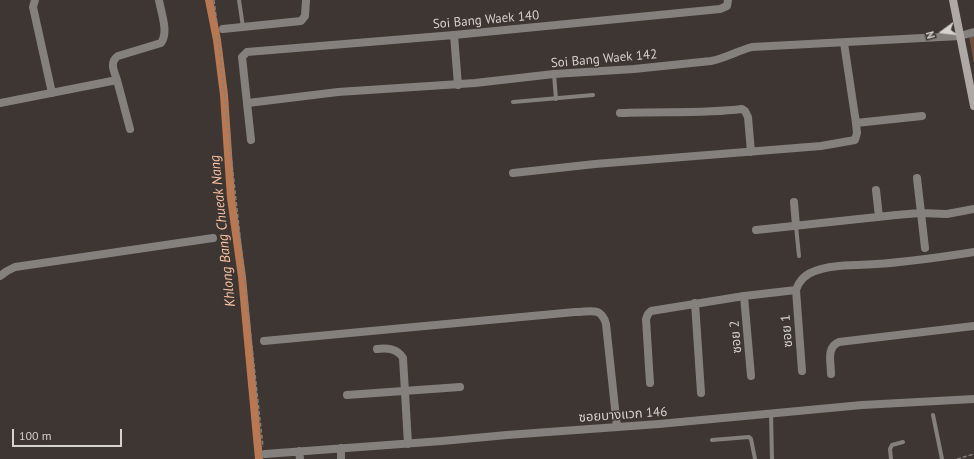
<!DOCTYPE html>
<meta charset="utf-8">
<style>
body{margin:0}
#map{position:relative;width:974px;height:459px;overflow:hidden;background:#3d3632;font-family:"PT Sans",sans-serif}
canvas{display:block}
.north{position:absolute;left:922px;top:12px;width:40px;height:40px;-webkit-text-stroke:3px #3d3632;paint-order:stroke;rotate:255deg;font-size:11px;font-weight:700;line-height:16px;text-align:center;color:#d6d2cf}
.north::after{content:'';display:block;margin:auto;width:14px;height:18px;background:#d6d2cf;clip-path:polygon(50% 0,100% 100%,50% 72%,0 100%)}
.scale{position:absolute;left:12px;top:429px;width:110px;height:18px;box-sizing:border-box;border:2px solid #d6d2cf;border-top:0;padding-left:5px;font-size:12px;line-height:14px;white-space:nowrap;color:#d6d2cf;-webkit-text-stroke:3px #3d3632;paint-order:stroke}
</style>
<div id="map">
<canvas width="974" height="459"></canvas>
<div class="north">N</div>
<div class="scale">100 m</div>
</div>
<script>
const g = document.querySelector('canvas').getContext('2d');
g.lineJoin = 'round';
function fill(path, color) { g.fillStyle = color; g.fill(path, 'evenodd'); }
function strokePath(path, color, width, dash) { g.strokeStyle = color; g.lineWidth = width; g.lineCap = dash ? 'butt' : 'round'; g.setLineDash(dash || []); g.stroke(path); }
function label(font, color, halo, rows, align = 'center') {
  g.font = font + ' "PT Sans","Noto Sans Thai",sans-serif'; g.lineWidth = 3; g.setLineDash([]); g.textBaseline = 'middle'; g.strokeStyle = halo; g.fillStyle = color; for (const [text, x, y, turn = 0] of rows) {
    g.save(); g.translate(x, y); g.rotate((+turn || 0) * Math.PI / 180); g.textAlign = isNaN(turn) ? turn : align; if (halo) g.strokeText(text, 0, 0); g.fillText(text, 0, 0); g.restore();
  }
}
fill(new Path2D(`
 M974,35V64L969,36Z`), '#76503b');
strokePath(new Path2D(`
 M209,0L217,40L224,95L231,198L242,277L259,459`), '#ba7852', 8);
strokePath(new Path2D(`
 M214,0L217,24
 M218,35L263,447
 M957,459L974,454`), '#85807c', 1.5, [4, 2]);
strokePath(new Path2D(`
 M239,0L243,27
 M554,74L556,99
 M513,102L593,95
 M796,226L799,256
 M771,413L772,459
 M933,415L942,459
 M712,440L749,437L751,439L755,459
 M891,459L890,449L892,445L903,442`), '#84807e', 4);
strokePath(new Path2D(`
 M35,0L33,7L52,93
 M223,29L301,21L305,16L306,0
 M454,35L458,85
 M117,80L130,129
 M0,103L117,80C114,71 109,62 118,56L161,43C169,32 161,13 159,0
 M248,103L338,92L475,83L554,74L634,69L711,61C726,58 737,51 752,47L960,36L974,32
 M620,113C661,111 702,114 742,109L745,111L748,117L751,152
 M856,123L922,116
 M251,140L242,57L247,52L454,35L720,9L727,6L728,0
 M513,173L595,164L821,146L855,140L857,133L856,123L844,43
 M917,178L925,248
 M876,190L879,217
 M794,202L796,226
 M756,230L896,215L920,213L947,214L974,209
 M0,276L7,271L15,267L213,238
 M744,296L751,376
 M695,303L701,393
 M264,341L575,312C590,312 601,306 606,324L617,427
 M377,349C387,348 397,348 403,358L408,444
 M802,371L796,290C799,281 806,274 815,271C832,264 857,266 876,264C909,262 941,257 974,252
 M831,374C831,363 826,347 839,342L974,326
 M650,383L646,319L648,314L651,311L744,296L796,290
 M347,395L460,387
 M341,448V459
 M299,451L300,459
 M265,454L442,441L507,435L659,424L862,405L974,399`), '#84807e', 8);
strokePath(new Path2D(`
 M953,0L974,106`), '#afa9a6', 8);
label('13px', '#d6d2cf', '#3d3632', [
 ["Soi Bang Waek 140",486,20,-5],
 ["Soi Bang Waek 142",604,59,-5],
 ["ซอย 1",787,331,-95],
 ["ซอย 2",736,337,-95],
 ["ซอยบางแวก 146",623,415,-4]
]);
label('italic 14px', '#f9c0a1', '#3d3632', [
 ["Khlong Bang Chueak Nang",223,231,-96]
]);
</script>
